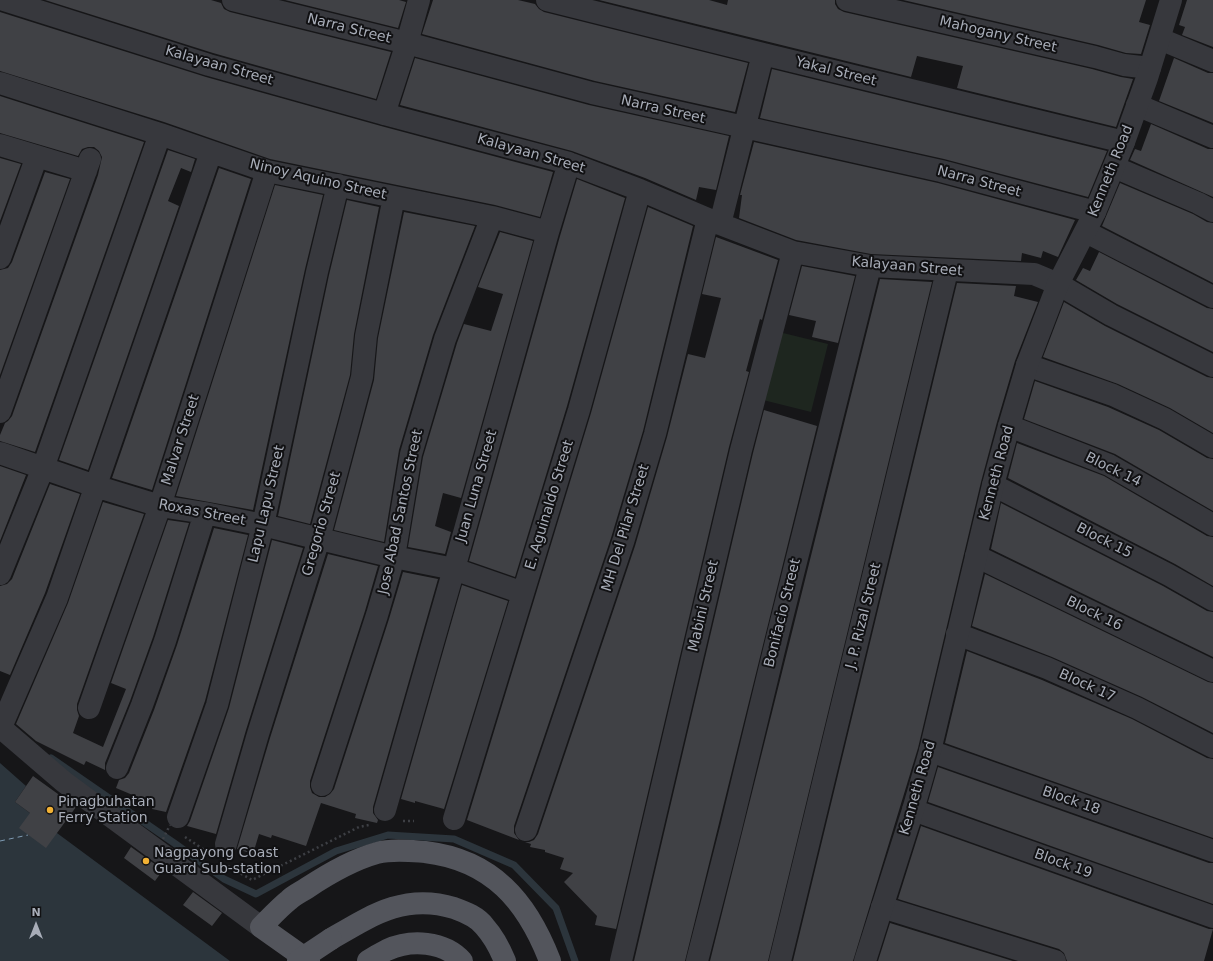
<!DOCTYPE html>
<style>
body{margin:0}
#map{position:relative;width:1213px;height:961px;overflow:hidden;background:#161618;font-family:"DejaVu Sans",sans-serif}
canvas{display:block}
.north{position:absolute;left:16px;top:905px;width:40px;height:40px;-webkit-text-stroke:3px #111113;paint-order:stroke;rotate:0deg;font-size:11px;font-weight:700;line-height:16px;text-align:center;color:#a8adb8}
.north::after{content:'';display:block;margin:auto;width:14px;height:18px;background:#a8adb8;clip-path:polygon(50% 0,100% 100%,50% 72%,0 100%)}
</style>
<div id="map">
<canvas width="1213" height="961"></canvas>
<div class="north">N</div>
</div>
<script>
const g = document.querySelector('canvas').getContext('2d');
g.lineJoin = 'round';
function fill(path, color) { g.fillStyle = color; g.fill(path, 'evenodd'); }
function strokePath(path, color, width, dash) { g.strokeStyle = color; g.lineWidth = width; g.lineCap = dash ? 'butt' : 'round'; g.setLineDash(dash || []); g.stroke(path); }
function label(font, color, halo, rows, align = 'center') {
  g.font = font + ' "DejaVu Sans",sans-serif'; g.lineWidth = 4; g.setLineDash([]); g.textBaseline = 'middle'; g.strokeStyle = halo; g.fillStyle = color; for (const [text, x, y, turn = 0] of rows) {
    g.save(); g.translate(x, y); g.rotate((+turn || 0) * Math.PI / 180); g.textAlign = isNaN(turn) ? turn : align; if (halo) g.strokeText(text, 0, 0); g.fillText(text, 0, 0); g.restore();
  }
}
fill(new Path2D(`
 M779,332L828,344L811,412L763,400Z`), '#1e261f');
fill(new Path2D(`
 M0,763L26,786L15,802L230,961H0Z`), '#2c353c');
strokePath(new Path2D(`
 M51,758L177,845L224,879L256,894L336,851L388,835L454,839L514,865L556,908L575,961`), '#2c353c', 7);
strokePath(new Path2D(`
 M0,841L28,835`), '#7f9bb3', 1, [5, 4]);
fill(new Path2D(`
 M45,0H211L221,3L224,9L230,12L391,52L376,99L213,53Z
 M285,0H399L406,2L398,28Z
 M433,0H518L535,4L539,9L544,12L748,63L735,112L595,81L422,34Z
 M599,0H709L727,5L728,0H835V4L838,9L844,12L1092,69L1121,77L1133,79L1116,127L957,88L963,66L917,56L911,77Z
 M903,0H1146L1139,22L1150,25L1141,54L1126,53L1098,45Z
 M1187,0H1213V47L1182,35L1185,27L1179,25Z
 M0,12L206,77L381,126L553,172L540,217L495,205L270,159L164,122L0,71Z
 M415,58L589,105L729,136L716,190L699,187L696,200L645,178L572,151L400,105Z
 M1174,58L1208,73H1213V123L1159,101Z
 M772,69L1107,151L1088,197L944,159L760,118Z
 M0,96L144,142L35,452L0,441V435L5,423L8,421L12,416L98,175L102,157L99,151L94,147H88L82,149L78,156L0,133Z
 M1151,124L1208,149H1213V197L1130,160L1135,149L1141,151Z
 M754,142L938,183L1075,220L1058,257L1043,251L1041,258L1022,253L1021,261L871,254L796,240L739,218L742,195H740Z
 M168,150L195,159L191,172L181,168L168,201L179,206L88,470L59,460Z
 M0,158L21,164L0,221Z
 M219,168L251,179L152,490L112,478Z
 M45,172L70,179L0,375V270L8,268L12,262Z
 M577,179L625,198L567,406L515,577L469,561L560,236Z
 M1120,183L1193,214L1207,222L1213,223V283L1102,226Z
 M275,185L323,195L305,269L253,510L176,496Z
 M347,200L379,207L354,334L350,375L310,524L278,516L329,275Z
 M648,207L693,226L643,431L611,538L514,826V833L519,840L467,820L591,413Z
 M404,212L475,226L433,335L399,450L384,542L334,530L374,380L378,338Z
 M500,232L533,241L461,498L443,493L435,526L451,532L445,554L408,547L423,457L457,343L464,324L491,331L503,294L478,287Z
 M716,237L778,260L762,320L760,319L746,371L749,372L729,447L616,929L595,925L597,916L564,882L573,873L560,869L564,858L545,852V850L530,847L531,844L525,842H529L534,840L538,834L635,546L667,437L688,354L705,358L721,298L702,294Z
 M1099,252L1207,308L1213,309V352L1117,304L1076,280L1083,268L1090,271Z
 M802,266L855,276L838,343L812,337L816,321L789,315Z
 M880,279L932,282L768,961H710Z
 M957,283L1016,286L1014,296L1038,302L1015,361L997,422L981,482L918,748L853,961H793Z
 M1064,302L1105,326L1207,377L1213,378V433L1170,408L1118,384L1043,357Z
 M1035,381L1108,407L1159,430L1207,458L1213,459V511L1115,454L1024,419Z
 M764,410L817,426L685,961H634L753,453Z
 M1017,443L1104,476L1207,536L1213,537V586L1175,564L1008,478Z
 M0,466L26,475L0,541Z
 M50,484L80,494L45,593L10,675L0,671V586L7,584L12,579Z
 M103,502L144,514L77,704V710L79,716L73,733L103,747L126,689L111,683L168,520L189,523L153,637L130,701L105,763V770L86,761L84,765L36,741L16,724L68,603Z
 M1001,503L1163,586L1207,611L1213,612V657L991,549Z
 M214,528L248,535L205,701L166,812L152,809L154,804L116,788L119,780L125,778L129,773L154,710L177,645Z
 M272,540L303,548L246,730L216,834L187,826L190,821L229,708Z
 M328,554L378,566L365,611L310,781V787L312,793L319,797H325L330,794L334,789L389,619L403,572L438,579L373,807V813L378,820L377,823L355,818L356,814L321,803L306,846L272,835L271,838L259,834L253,854L237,849L270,738Z
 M985,574L1208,682L1213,683V733L1142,697L1052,657L972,626Z
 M462,585L508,601L444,809L415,801V803L401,799Z
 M967,651L1042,680L1132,719L1207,758L1213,759V838L945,743Z
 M938,767L1209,863H1213V904L928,802Z
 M33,776L76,807L46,848L19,828L30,813L15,802Z
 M921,826L1209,929H1213L1204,961H1067L1064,953L1059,949L898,899Z
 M131,847L163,870L155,881L124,858Z
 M193,892L222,913L212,926L183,905Z
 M890,923L1013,961H878Z`), '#404145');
strokePath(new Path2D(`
 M403,821H414
 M185,837L206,851
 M228,866L252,880L359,827L369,825`), '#3d3f44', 2.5, [2, 3]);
strokePath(new Path2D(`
 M4,0L209,65L384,114L569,163L640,190L720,224L793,252L870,266L1034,274L1058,284L1111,315L1213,366
 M233,0L407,43L592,93L941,171L1095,212
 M547,0L763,54L1124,142
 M847,0L1095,57L1124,65L1150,68
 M1160,39L1213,61
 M0,83L160,134L267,171L492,217L548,232
 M1137,105L1213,137
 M384,114L407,43L419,0
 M0,145L86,171
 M1114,167L1198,203L1213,211
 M720,224L763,54
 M1086,232L1213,297
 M0,258L37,156
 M1027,365L1113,395L1165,419L1213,447
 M0,412L90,159
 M1009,426L1109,465L1213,525
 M0,453L95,486L160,506L205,513L263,525L394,557L454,569L523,593
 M993,485L1169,575L1213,600
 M976,556L1213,671
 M0,574L43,468L160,134
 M957,634L1047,668L1137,708L1213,747
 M89,708L160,506L267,171
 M0,727L64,782L261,927
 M1,727L57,598L211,152
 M930,751L1213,851
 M117,768L142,705L165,641L205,513
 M322,785L377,615L394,557L411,454L445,339L492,217
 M385,810L454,569L548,232L569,163
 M913,810L1213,917
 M178,817L217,705L263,525L317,272L338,185
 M454,819L579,410L640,190
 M526,830L623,542L655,434L708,219
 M226,844L258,734L319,539L362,377L366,336L394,197
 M882,907L1055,961
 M621,961L741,450L793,252
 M697,961L731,828L776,642L870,266
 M780,961L947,271`), '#37383d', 22);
strokePath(new Path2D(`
 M865,961L913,810L930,751L993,485L1009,426L1027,365L1058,284L1095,212L1124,142L1147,78L1171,0`), '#37383d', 22);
strokePath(new Path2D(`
 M331,939C372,915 405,893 454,908C465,912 478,917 485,927C494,937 500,949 505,961
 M309,961L261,927C270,918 279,908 289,900C294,895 301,892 307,888C328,874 352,860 377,853C392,849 410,851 425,852C492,860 527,901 550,961
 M368,961C374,957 381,953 387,950C411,939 444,941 462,961`), '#53555c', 22);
strokePath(new Path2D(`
 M163,839L170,825`), '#3d3f44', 2.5, [2, 3]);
strokePath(new Path2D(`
 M298,961L331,939`), '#53555c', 22);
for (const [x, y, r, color] of [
 [50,810,4,"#f2b134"],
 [146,861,4,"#f2b134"]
]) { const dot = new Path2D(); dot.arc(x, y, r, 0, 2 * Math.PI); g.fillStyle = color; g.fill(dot); strokePath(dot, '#111113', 1.5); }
label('14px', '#a8adb8', '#111113', [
 ["Narra Street",349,29,14],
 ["Mahogany Street",998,35,13],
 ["Kalayaan Street",219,66,16],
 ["Yakal Street",836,72,14],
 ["Narra Street",663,110,13],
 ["Kalayaan Street",531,154,16],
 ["Kenneth Road",1111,171,-68],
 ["Ninoy Aquino Street",318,180,13],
 ["Narra Street",979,182,15],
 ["Kalayaan Street",907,267,5],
 ["Malvar Street",181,440,-72],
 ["Block 14",1113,470,26],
 ["Kenneth Road",997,473,-75],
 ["Juan Luna Street",477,486,-74],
 ["Lapu Lapu Street",267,504,-77],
 ["E. Aguinaldo Street",550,505,-73],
 ["Jose Abad Santos Street",401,512,-78],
 ["Roxas Street",202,513,11],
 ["Gregorio Street",322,524,-74],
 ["MH Del Pilar Street",626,528,-73],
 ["Block 15",1104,541,27],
 ["Mabini Street",704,606,-77],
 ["Bonifacio Street",783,613,-76],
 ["Block 16",1094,614,26],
 ["J. P. Rizal Street",864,616,-76],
 ["Block 17",1087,686,24],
 ["Kenneth Road",918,788,-74],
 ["Block 18",1071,801,19],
 ["Block 19",1063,864,20]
]);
label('14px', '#a8adb8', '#111113', [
 ["Pinagbuhatan",58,802],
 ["Ferry Station",58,818],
 ["Nagpayong Coast",154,853],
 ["Guard Sub-station",154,869]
], 'left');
</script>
